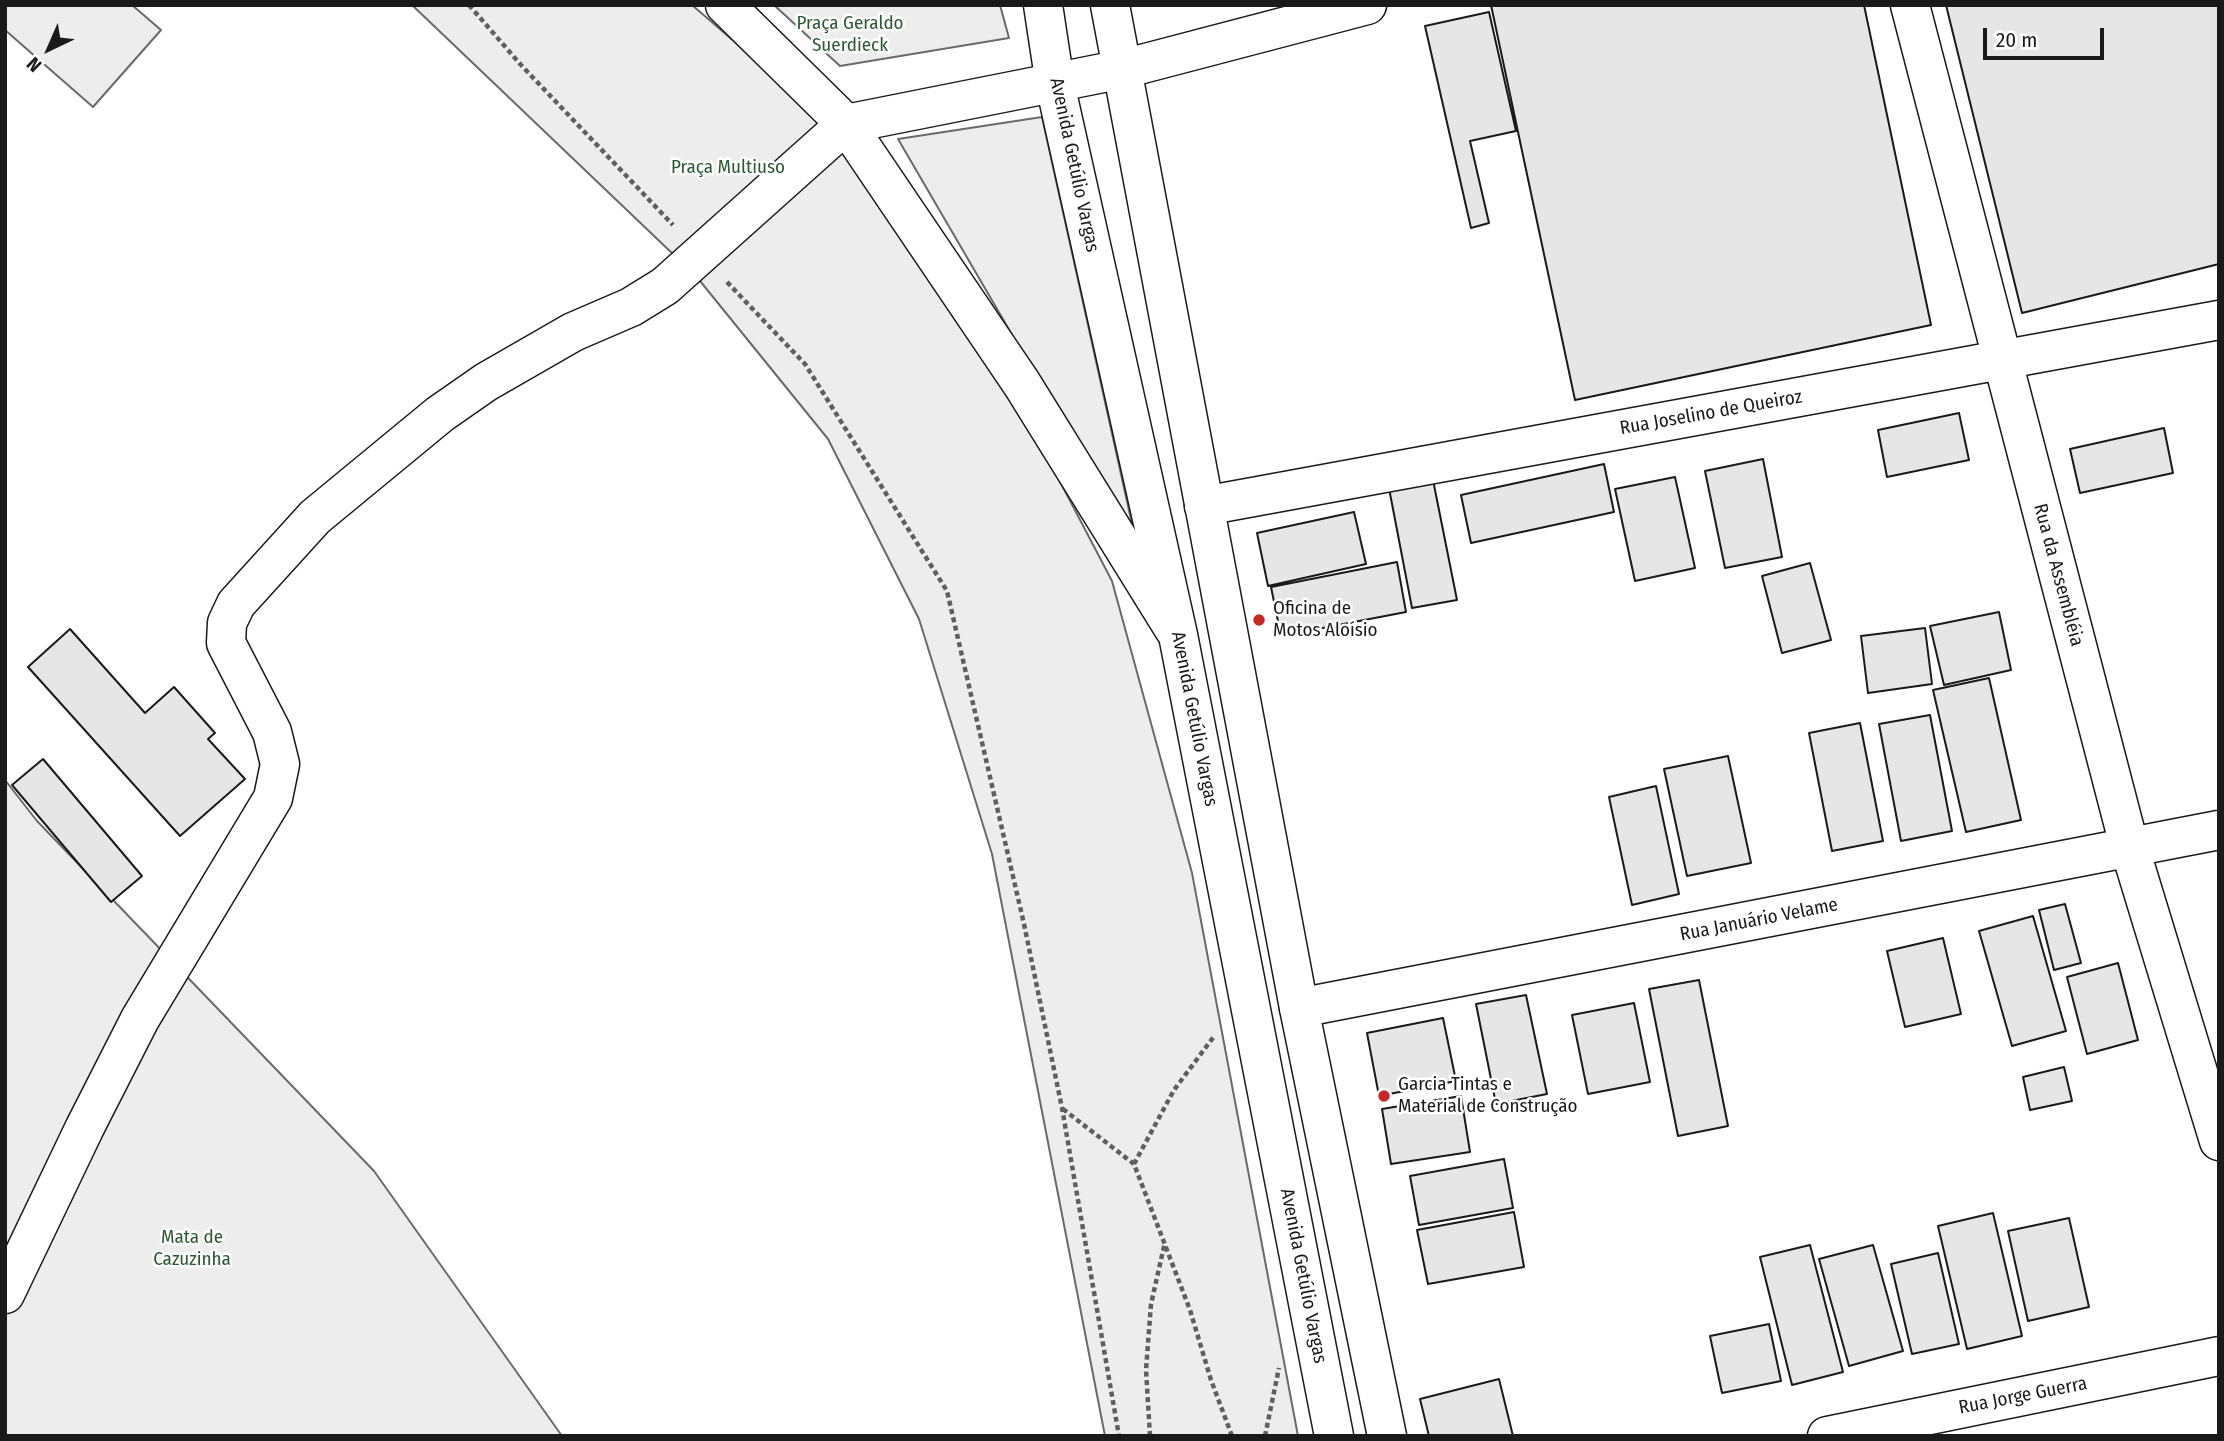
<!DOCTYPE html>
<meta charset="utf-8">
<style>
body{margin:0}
#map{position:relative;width:2224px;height:1441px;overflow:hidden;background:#fff;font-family:"Fira Sans Condensed",sans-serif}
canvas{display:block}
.frame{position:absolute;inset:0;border:7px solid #1a1a1a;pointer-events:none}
.north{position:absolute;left:14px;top:14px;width:70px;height:70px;-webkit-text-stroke:5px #fff;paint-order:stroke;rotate:224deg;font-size:19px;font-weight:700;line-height:28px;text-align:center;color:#1a1a1a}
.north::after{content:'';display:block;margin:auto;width:24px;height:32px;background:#1a1a1a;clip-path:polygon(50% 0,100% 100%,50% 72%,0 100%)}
.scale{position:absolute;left:1983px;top:28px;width:121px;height:32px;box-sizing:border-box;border:4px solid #1a1a1a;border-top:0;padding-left:9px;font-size:21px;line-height:24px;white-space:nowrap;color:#1a1a1a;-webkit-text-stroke:5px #fff;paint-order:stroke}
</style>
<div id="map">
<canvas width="2224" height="1441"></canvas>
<div class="frame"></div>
<div class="north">N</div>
<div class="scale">20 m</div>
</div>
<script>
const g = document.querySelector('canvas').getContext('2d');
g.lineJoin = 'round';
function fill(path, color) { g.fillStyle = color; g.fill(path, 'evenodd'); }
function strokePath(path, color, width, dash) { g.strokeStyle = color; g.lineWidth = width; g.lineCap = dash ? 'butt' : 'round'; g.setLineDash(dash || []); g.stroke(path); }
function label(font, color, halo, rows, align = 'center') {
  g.font = font + ' "Fira Sans Condensed",sans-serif'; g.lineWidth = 5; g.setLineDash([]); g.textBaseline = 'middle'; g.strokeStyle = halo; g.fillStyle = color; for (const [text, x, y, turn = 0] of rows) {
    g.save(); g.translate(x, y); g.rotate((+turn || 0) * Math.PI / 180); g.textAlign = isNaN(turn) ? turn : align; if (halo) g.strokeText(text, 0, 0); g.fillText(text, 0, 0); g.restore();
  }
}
const green = new Path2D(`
 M5,5H132L161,30L93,107L5,30Z
 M412,5H692L816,112L998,363L1112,581L1192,873L1298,1436H1105L992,854L919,619L828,439L696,276Z
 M774,5H1000L1009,38L840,66Z
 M1042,117L1138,551L898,139Z
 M5,780L37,821L374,1171L562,1436H5Z`);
fill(green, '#ededed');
strokePath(green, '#6a6a6a', 2);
const building = new Path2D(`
 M1491,5H1864L1931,325L1575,400Z
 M1946,5H2219V264L2022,313Z
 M1489,12L1516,131L1470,141L1489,223L1471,228L1425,26Z
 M1959,413L1969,460L1887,477L1878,430Z
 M2164,428L2173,473L2080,493L2070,449Z
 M1763,459L1782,557L1725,568L1705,471Z
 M1604,464L1614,512L1471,543L1461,495Z
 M1432,475L1457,600L1412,608L1388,483Z
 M1675,477L1695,568L1635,581L1615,489Z
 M1354,512L1366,564L1268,586L1257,533Z
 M1397,562L1406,612L1281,636L1271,587Z
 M1810,563L1831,640L1782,653L1762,576Z
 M1999,612L2011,670L1944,685L1930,626Z
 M1925,628L1932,684L1868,693L1861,636Z
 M70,629L145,713L174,687L215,733L208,739L245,779L180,836L28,667Z
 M1989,678L2021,820L1966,832L1933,690Z
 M1930,715L1952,831L1901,841L1879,724Z
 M1860,723L1883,841L1832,851L1809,733Z
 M1728,756L1751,863L1687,876L1664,769Z
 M43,759L142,876L111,902L12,785Z
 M1656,786L1679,894L1632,905L1609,797Z
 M2065,904L2081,963L2054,970L2039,910Z
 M2033,916L2066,1031L2012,1046L1979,931Z
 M1943,938L1961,1014L1905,1027L1887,951Z
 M2118,963L2138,1040L2087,1054L2067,977Z
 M1699,980L1728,1126L1678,1136L1649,989Z
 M1526,995L1547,1094L1496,1104L1476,1004Z
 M1634,1003L1650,1082L1588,1094L1572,1015Z
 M1443,1018L1456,1081L1379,1096L1367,1033Z
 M2064,1067L2072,1101L2030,1110L2023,1077Z
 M1461,1096L1470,1152L1391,1164L1382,1109Z
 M1504,1159L1513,1208L1419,1225L1410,1176Z
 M1514,1212L1524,1267L1428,1284L1417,1230Z
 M1993,1213L2022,1336L1967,1349L1938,1226Z
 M2069,1218L2089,1307L2028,1321L2008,1231Z
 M1810,1245L1843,1372L1792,1385L1760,1257Z
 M1873,1245L1903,1351L1849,1366L1819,1259Z
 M1938,1253L1959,1344L1912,1354L1891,1264Z
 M1769,1324L1781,1381L1722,1393L1710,1336Z
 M1499,1379L1513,1436H1429L1420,1399Z`);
fill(building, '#e6e6e6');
strokePath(building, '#1a1a1a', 2);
const minor = new Path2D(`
 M725,5L846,124L1022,384L1174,629
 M1910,5L2130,849L2219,1141
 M1204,506L2219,320
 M1299,1008L2219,830
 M5,1294L85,1127L140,1019L273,798L280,764L272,732L226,643L227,623L236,604L315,517L440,414L486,382L573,332L631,307L665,286L846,124L1123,69L1367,5
 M1827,1436L2219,1356`);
const major = new Path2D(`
 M1043,5L1055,84L1178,635L1334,1436
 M1110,5L1299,1008L1387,1436`);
strokePath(minor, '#1a1a1a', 41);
strokePath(major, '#1a1a1a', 41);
strokePath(new Path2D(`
 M469,5L521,65L673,225
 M727,282L805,364L947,591L1024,924L1062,1108L1119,1436
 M1063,1109L1134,1164L1190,1310L1211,1380L1232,1436
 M1134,1164L1174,1090L1215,1035
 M1150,1436L1146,1370L1151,1304L1165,1242
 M1265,1436L1279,1368`), '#5f5f5f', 4.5, [5, 3.5]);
strokePath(minor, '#fff', 38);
strokePath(major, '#fff', 38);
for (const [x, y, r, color] of [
 [1259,620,7,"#c62828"],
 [1384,1096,7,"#c62828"]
]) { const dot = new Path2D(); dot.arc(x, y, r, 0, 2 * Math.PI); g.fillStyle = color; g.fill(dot); strokePath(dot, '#fff', 2.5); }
label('19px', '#2b5a34', '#fff', [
 ["Praça Geraldo",850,24],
 ["Suerdieck",850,46],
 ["Praça Multiuso",728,168],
 ["Mata de",192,1238],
 ["Cazuzinha",192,1260]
]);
label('19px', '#1a1a1a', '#fff', [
 ["Avenida Getúlio Vargas",1074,165,78],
 ["Rua Joselino de Queiroz",1711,413,-10],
 ["Rua da Assembléia",2058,575,75],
 ["Avenida Getúlio Vargas",1194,719,79],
 ["Rua Januário Velame",1759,920,-11],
 ["Avenida Getúlio Vargas",1303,1276,79],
 ["Rua Jorge Guerra",2023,1396,-11]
]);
label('19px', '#1a1a1a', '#fff', [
 ["Oficina de",1273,609],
 ["Motos Aloísio",1273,631],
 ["Garcia Tintas e",1398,1085],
 ["Material de Construção",1398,1107]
], 'left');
</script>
